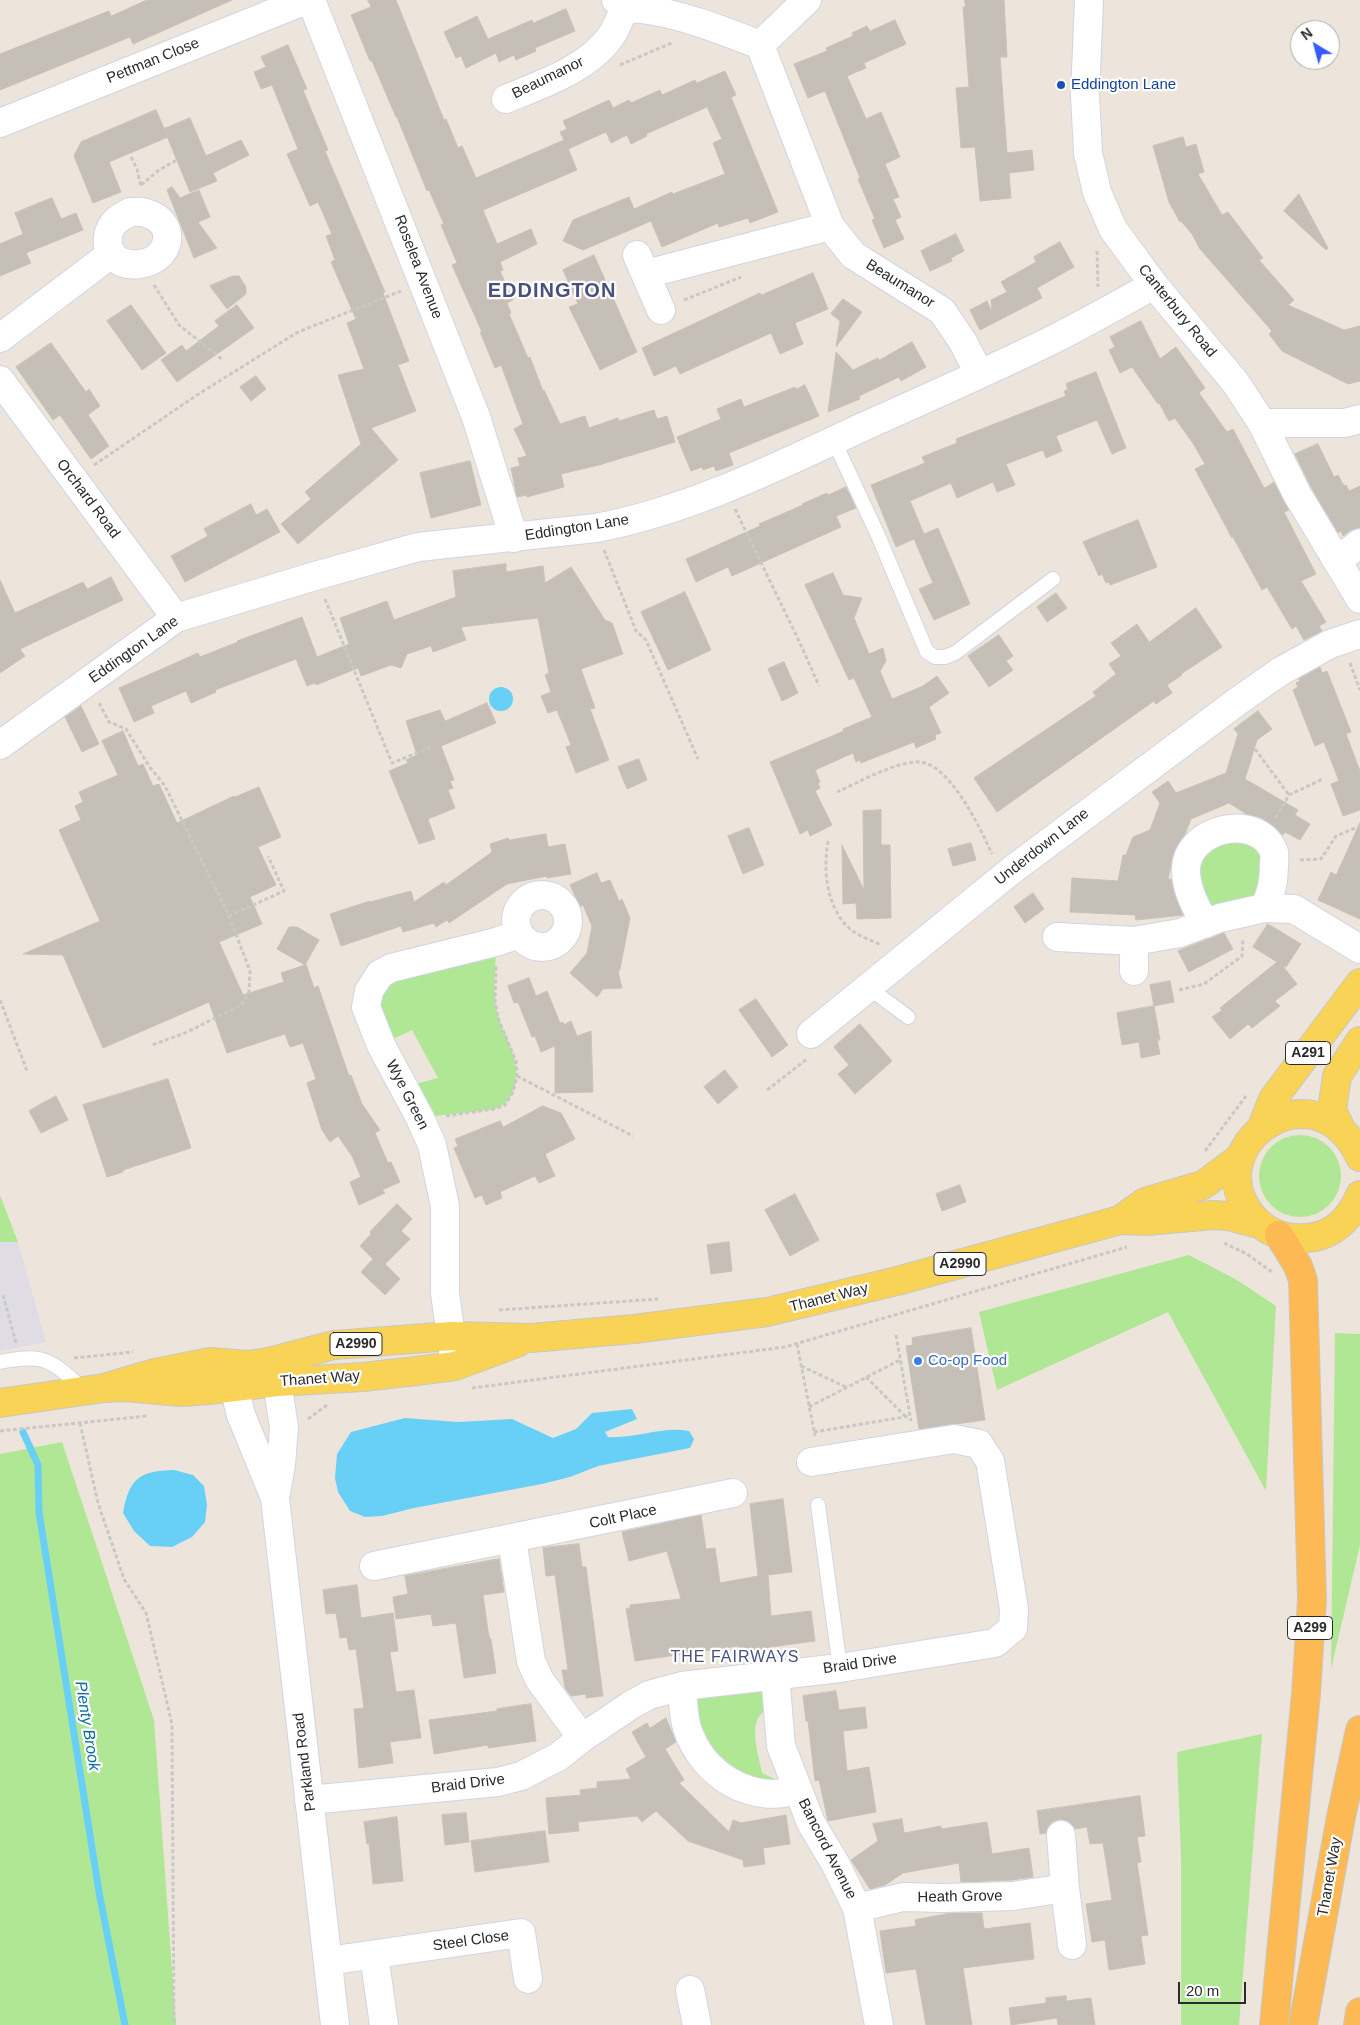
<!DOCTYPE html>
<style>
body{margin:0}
#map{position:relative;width:1360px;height:2025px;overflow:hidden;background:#ede5db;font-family:Helvetica,sans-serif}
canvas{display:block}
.north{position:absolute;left:1290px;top:20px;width:50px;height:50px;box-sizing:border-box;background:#fff;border:1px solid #aaa;border-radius:50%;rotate:323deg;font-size:14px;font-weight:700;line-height:20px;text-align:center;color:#2a2a2a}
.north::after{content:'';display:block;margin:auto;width:18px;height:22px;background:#365bff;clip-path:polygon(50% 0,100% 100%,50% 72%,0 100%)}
.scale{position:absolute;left:1178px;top:1982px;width:68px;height:22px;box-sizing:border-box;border:2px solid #2a2a2a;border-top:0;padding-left:6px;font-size:15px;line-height:18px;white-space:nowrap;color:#2a2a2a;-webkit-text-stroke:4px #fff;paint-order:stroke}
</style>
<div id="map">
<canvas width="1360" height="2025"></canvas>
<div class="north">N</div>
<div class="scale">20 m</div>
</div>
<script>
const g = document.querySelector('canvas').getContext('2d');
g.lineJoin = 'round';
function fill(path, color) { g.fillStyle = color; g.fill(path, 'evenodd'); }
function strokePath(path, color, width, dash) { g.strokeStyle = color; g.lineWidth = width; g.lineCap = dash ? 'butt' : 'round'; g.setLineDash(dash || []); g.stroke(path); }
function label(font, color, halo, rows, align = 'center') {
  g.font = font + ' Helvetica,sans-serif'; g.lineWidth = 4.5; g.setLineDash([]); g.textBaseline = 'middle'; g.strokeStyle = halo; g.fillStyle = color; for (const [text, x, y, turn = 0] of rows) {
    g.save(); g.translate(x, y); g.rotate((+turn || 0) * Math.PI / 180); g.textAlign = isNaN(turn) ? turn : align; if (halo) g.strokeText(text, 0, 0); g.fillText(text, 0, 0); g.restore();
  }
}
fill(new Path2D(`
 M0,1242H18L46,1342L0,1351Z`), '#dfdce5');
fill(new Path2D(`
 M1208,835L1264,838L1270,897L1205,924L1192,851Z
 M496,942C496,961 494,981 495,1000C497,1030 522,1053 515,1084C512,1098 507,1104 494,1109L420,1118L404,1087L438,1078L412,1030L381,1045L371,1021L384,972Z
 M1259 1176a41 41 0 1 1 82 0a41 41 0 1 1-82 0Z
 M0,1195L18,1242H0Z
 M1189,1255L1237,1280L1276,1306L1266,1491L1168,1312L997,1390L979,1312Z
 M1335,1333L1360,1334V1545L1331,1669Z
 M62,1442L154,1720L176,2025H0V1454Z
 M775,1675L778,1707C773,1709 766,1710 762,1713C748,1726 759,1756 762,1773L798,1790L724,1779L682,1686Z
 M1262,1734L1239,2025H1181V1858L1177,1752Z`), '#b0e794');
fill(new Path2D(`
 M489 699a12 12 0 1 1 24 0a12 12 0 1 1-24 0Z
 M632,1409L637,1419L605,1432L608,1437C635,1439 663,1426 689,1431L694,1439L690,1448L598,1466L570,1477L542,1484L414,1508L382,1516L365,1517L350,1511L338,1492L335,1478L337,1454L351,1432L405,1418L458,1422L512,1419L553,1438L576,1429L592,1413Z
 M174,1470L193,1475L204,1486L207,1505L205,1522L192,1537L172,1547L150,1546L134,1531L123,1513C129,1478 140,1471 174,1470Z`), '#68d0f6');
strokePath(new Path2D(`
 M23,1432L38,1465L39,1512L99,1892L125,2025`), '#68d0f6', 7);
const building = new Path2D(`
 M147,0H232L133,44L130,37L0,90V54L109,11L111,16Z
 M368,0H396L444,120L446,119L458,148L462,146L476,178L564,140L560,132L567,129L563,121L609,100L613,108L629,100L631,103L660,90L662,95L695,80L697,83L725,71L736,95L731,97L778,212L750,223L748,218L719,227L718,223L662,247L651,221L583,250L563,241L573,220L629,197L634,209L672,192L673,194L725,174L713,143L722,139L707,107L646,134L647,136L631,144L627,135L611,143L606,132L568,149L567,146L577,170L483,210L497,244L531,229L537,244L500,262L503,270L500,271L513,300L507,303L511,313L509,314L528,358L530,357L543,391L544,390L560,424L585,416L589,428L618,418L619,421L654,410L657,419L667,416L675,442L599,465L561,474L564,487L527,497V495L517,497L511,468L520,466L518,458L527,456L514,429L523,424L501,365L495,368L480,332H482L452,265L457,263L441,225L444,224L429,190L427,191L397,117H396L372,61H370L351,15L371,7Z
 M965,0H1004L1007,57H1000L1007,153L1032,150L1034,170L1009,173L1011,198L980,201L975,147L961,148L956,88L969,87L963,7H965Z
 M566,9L575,31L535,48L536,51L516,60L514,55L499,62L496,53L466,68L461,56L456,58L444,32L477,16L488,39L532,20L533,23Z
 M895,20L906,44L864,63L866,68L847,76L866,119L881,112L900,157L885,164L899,197L893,199L901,217L895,220L904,239L884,248L872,220L875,219L858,179L860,178L825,91L808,98L794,64L827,51L826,48L853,36L852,33L867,26L870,31Z
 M288,45L307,89L303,90L328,150L325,151L385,292L383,293L409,361L398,365L416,411L371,428L398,460L298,544L281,524L311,499L305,492L361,444L338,375L364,369L347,323L356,319L331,262L335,260L326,236L332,234L318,202L310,206L287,154L298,149L272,85L261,89L254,72L266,67L261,57Z
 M156,110L168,137L109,162L121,192L93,203L74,156L81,142Z
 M190,118L206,156L241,140L249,155L213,173L217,181L190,192L164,129Z
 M1183,137L1186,147L1196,144L1204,172L1198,174L1222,215L1228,212L1263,258L1259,260L1294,300L1288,305L1344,330L1360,326V381L1348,384L1282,351L1269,334L1272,331L1200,249L1192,234L1181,221L1180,222L1169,202L1153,146Z
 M172,187L180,198L199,190L210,217L198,222L217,248L194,258L167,190Z
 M1299,194L1328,248L1326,250L1284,211Z
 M52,198L61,219L76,213L83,230L26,253L31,263L0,276V244L23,234L15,213Z
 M956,234L964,251L951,258L952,261L930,271L921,251Z
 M1060,242L1074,267L1037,288L1042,298L980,330L970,310L987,301L992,313L991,300L1007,292L1001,282L1036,262L1034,257Z
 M594,255L637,352L600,370L569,307L578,304L563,270Z
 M813,273L828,309L795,323L803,344L780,354L771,333L680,374L676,366L654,376L642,348L760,293L761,295Z
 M233,276H239L246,287V294L227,309L210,286Z
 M843,299L862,312L836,347L840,321L831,314Z
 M131,305L166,353L142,370L107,321Z
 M237,305L254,328L177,382L161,360L182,345L186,351L219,326L215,321Z
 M1141,321L1160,359L1176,347L1205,388L1199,393L1227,432L1233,429L1263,486L1265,488L1274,482L1289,510L1284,512L1316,574L1301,581L1326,622L1319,626L1322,631L1304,640L1296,626L1292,629L1267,587L1262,590L1233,537L1232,538L1195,469L1205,464L1194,445L1175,418L1169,421L1159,403L1158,404L1132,367L1120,373L1109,350L1115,347L1110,337Z
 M912,342L926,367L901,381L899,377L859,396L860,399L828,412L836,352L853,370L878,358L879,360Z
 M51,343L86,392L89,389L100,406L88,415L109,446L91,459L60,415L53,420L16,367Z
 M1096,372L1126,448L1112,454L1097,420L1056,436L1062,451L1046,458L1043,450L1006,464L1015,485L997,492L993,482L957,498L951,483L910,501L924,534L938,528L970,604L934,620L919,589L933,583L914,539L896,547L871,485L925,463L922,457L957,443L956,439L1066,396L1064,391L1068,389L1066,384Z
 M256,376L266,389L251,401L240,387Z
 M805,385L819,416L729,453L733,465L716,471L714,466L703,470L702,467L691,471L677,437L721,419L717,409L741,399L744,407L795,387L796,389Z
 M1318,444L1334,477L1338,475L1344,486L1346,485L1349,491L1360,486V528L1351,530L1343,536L1341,531L1338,533L1311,487L1295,454Z
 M470,461L481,505L431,518L420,473Z
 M846,487L856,508L836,516L841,527L732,576L728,567L696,582L686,559L760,526L759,524L803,505L802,504L827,493L828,495Z
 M251,504L256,515L267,509L280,532L185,582L171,556L208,536L204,529Z
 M1138,520L1157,567L1110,585L1109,582L1106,583L1102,574L1099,576L1083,542Z
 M506,564V572L543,566L545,583L571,567L605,620L612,623L623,654L581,669L595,708L590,709L609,760L576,773L566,747L571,745L557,710L548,713L541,696L551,692L545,675L549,673L538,618L461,627L466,640L433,652L431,646L407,654L401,668L391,665L361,676L358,668L316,685L315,683L307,686L296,659L215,690L216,692L191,703L186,691L151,706L154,713L134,722L119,688L198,653L200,657L238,642L237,641L302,617L317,657L349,644L340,618L387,601L394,620L456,597L453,571Z
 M833,573L843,595L862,598L854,618L869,654L883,648L886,661L880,671L892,699L923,686L937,676L949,693L929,707L941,733L935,735L936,739L916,748L914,742L861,763L860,760L856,762L853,753L815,770L820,782L818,783L820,788L815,791L832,825L810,836L808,830L800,834L770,762L844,731L843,729L872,717L854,678L849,680L805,585Z
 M111,577L123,600L20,649L25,656L0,673V580L15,613L83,582L87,589Z
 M685,592L711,650L668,670L641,612Z
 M1056,593L1067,608L1047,622L1037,607Z
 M1196,608L1222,647L1181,674L1182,675L1167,685L1172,693L1156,704L1154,701L997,812L974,778L1096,696L1093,692L1116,674L1109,664L1121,656L1111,643L1137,624L1149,642Z
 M999,635L1013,656L1006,661L1013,670L989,687L968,656Z
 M784,662L798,693L782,701L768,669Z
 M1320,667L1322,673L1327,671L1351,732L1346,734L1360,771V810L1343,816L1331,784L1339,781L1324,742L1315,746L1293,690L1298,687L1296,683L1300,681L1299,679Z
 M487,703L496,723L441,746L454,780L450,781L453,788L448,790L455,808L428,819L435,839L419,844L389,771L408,763L406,760L417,755L406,721L440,710L445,721Z
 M81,706L99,744L82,752L65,717Z
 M1258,711L1272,729L1257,740L1245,779L1298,810L1295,815L1310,824L1300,840L1285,832L1283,835L1262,818L1248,815L1229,803L1191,819L1185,834L1174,852L1168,879H1171L1175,896L1183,915L1136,920L1135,915L1070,912L1072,878L1118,881L1123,855H1126L1133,837L1150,830L1160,803L1152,792L1168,781L1176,793L1226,773L1238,734L1234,729Z
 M123,731L138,766L143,764L153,786L159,784L177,823L234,796L235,797L259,787L281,837L258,847L276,885L250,897L262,924L219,942L243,995L284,982L281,973L305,965L277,949L289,927H297L319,940L305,965L306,964L314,988L318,986L349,1076L351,1075L362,1104L380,1130L375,1133L388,1163L391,1162L400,1182L382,1190L385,1193L359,1205L350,1182L361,1177L352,1156L338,1136L330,1142L322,1130L307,1083L316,1079L303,1043L290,1047L285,1034L227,1053L209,1002L103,1048L63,955L23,954L100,921L59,830L81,820L75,806L83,802L79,792L118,775L102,741Z
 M639,759L647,780L627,789L618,767Z
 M881,810V845H890L891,918L857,919L856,903L843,904L842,845L864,890L863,811Z
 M1360,823V919L1318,900L1331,872L1336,875Z
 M749,828L764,865L743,874L728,836Z
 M546,834L548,847L565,844L571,874L547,878V876L507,884L449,923L447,920L436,927L434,923L403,932L401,926L341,946L330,914L370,901V902L411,891L414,902L444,882L446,885L492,852L490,844L508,838L509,840Z
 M971,843L976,860L953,866L948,849Z
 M597,873L601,883L610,880L619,901L622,899L630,918L620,969L618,972L622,988L603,989L597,997L570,973L587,953L592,926L583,905L580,907L570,885Z
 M1033,893L1044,909L1025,923L1014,907Z
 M1268,924L1301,944L1286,967L1282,965L1297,984L1275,1001L1280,1006L1252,1028L1248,1024L1230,1039L1212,1017L1222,1010L1220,1008L1277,962L1253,947Z
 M1224,933L1233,949L1189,972L1178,951Z
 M529,978L536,996L547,991L560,1023L563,1022L564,1025L571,1021L577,1036L591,1031L593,1092L555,1093V1046L541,1052L535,1036L532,1037L518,1002L514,1003L508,986Z
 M1170,981L1174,1002L1154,1006L1150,985Z
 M756,999L788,1045L772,1057L739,1010Z
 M1154,1006L1160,1040H1157L1160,1054L1141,1058L1139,1042L1122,1045L1117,1013Z
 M860,1024L892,1061L855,1094L838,1074L849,1065L834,1047Z
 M725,1070L738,1087L718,1104L704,1087Z
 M168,1079L191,1148L123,1170V1172L107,1177L83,1105Z
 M56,1096L68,1120L41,1133L29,1111Z
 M543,1106L561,1113L575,1139L545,1154L555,1176L539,1183L535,1176L500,1192L502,1198L486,1205L482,1195L475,1198L454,1148L458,1146L455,1139L500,1121L503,1127Z
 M960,1185L966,1202L942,1211L936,1194Z
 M795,1194L819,1240L790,1256L765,1210Z
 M397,1204L412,1219L401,1231L410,1239L385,1264L400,1279L385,1295L361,1272L373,1259L360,1246L371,1234L370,1232Z
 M729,1242L732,1271L711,1274L707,1245Z
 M971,1328L985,1420L919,1429L906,1346L913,1345L912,1338Z
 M783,1499L792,1572L768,1575L771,1616L811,1611L815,1641L764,1648V1650L740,1654L739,1646L635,1661L626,1609L630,1608V1605L681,1599L667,1551L629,1561L622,1532L701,1515L706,1549L715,1548L720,1583L758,1576L750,1504Z
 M579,1544L582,1567H586L603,1696L586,1698V1694L571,1696L565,1688L562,1670H568L555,1575L546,1576L543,1548Z
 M499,1559L504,1592L483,1595L488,1631L490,1639H491L496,1673L464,1678L456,1623L433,1626L431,1614L396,1619L393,1597L408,1594L405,1576Z
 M357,1585L361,1618L393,1613L398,1651L390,1652L396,1692L414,1690L421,1738L390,1742L393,1763L359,1768L354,1709L364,1708L356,1649L349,1650L347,1637L340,1638L336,1613L326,1614L323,1590Z
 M836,1691L839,1710L865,1707L867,1728L843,1731L847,1771L869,1767L876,1812L828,1821L819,1780L815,1781L808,1721H806L803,1696Z
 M531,1704L536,1741L488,1748V1745L434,1754L429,1720L497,1711V1709Z
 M666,1718L676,1742L665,1749L684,1780L679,1783L729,1832L733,1820L741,1823L786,1815L790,1844L763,1848L765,1864L744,1867L743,1860L688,1841L656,1811L642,1822L637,1816L578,1822L579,1831L549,1834L546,1798L581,1795L580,1790L597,1788V1782L631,1779L626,1769L646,1757L632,1732L647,1723L650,1728Z
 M1140,1796L1145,1836L1137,1837L1141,1862L1137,1863L1148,1935L1141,1936L1145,1964L1109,1970L1105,1940L1092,1942L1086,1904L1112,1900L1103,1843L1090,1844L1087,1827L1075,1829L1068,1821L1060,1819L1052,1822L1047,1828L1046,1833L1040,1834L1037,1811Z
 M466,1813L469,1842L445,1845L442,1815Z
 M397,1817L403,1881L373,1884L369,1844H367L364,1822Z
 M902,1819L904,1833L941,1826V1829L987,1822L992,1854L1029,1848L1033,1877L1012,1880L961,1882L959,1863L903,1873L885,1885L870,1889L851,1860L878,1841L873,1824Z
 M545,1831L549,1862L475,1872L471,1841Z
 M952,1913H982L984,1929L1030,1923L1034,1959L963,1968L972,2025H926L916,1969L886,1973L880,1931L916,1926L915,1920Z
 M1066,1996L1067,2001L1091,1998L1095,2025H1058L1057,2018L1011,2025L1009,2008L1046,2003V1998Z`);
fill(building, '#c5bfb8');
strokePath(building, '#c9c2b5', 1);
const service = new Path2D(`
 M834,441L877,533L927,652L935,657H945L955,653L1053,579
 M869,988L908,1017
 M0,1362C45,1353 51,1360 84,1390
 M818,1505L840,1668`);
const minor = new Path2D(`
 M311,0L476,417L514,538
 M616,0C629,12 633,7 648,10C687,16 724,31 760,45L830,226L853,255L942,311L963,342L979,373
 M760,45L807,0
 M506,99C542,84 588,69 611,36C617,27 620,17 625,8
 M0,123L306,0
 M130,212C135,212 141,211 146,213C178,222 172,260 140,264C132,265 125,265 118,260C105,252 105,234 114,223C118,218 125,215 130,212Z
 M637,255L661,310
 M646,274L830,226
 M0,338L111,254
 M0,380L176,618
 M1262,423H1345L1360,419
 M1337,561L1360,543
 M0,745L176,618L315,576L418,547L596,528C691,510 778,466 865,426C927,398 989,371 1050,341C1086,323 1119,304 1154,285
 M516 921a26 26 0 1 1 52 0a26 26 0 1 1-52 0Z
 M1205,924C1196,907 1186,890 1186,870C1186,828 1258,811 1274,852C1275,856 1274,863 1274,867C1274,882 1271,895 1264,908
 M1057,937L1134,941L1180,933L1220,918L1264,908L1294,909L1360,949
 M1134,941V971
 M811,1034L1012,870L1238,701L1281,671L1330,644L1360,634
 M455,1366L445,1293V1206L432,1145L420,1118L381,1045L366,1007L369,991L380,974L391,968L496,942L519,934
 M512,1539L531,1661L539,1679L582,1738
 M374,1566L733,1493
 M775,1675L781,1746L811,1823L835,1863L857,1908L879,2025
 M682,1686C683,1699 683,1715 687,1728C702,1774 750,1805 798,1790
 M309,1800L498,1782L521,1776L558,1757L582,1738L631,1705L649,1695L682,1686L840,1668L995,1643L1013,1628L1014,1609L990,1461L979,1444L954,1439L811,1462
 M1061,1835L1065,1888L1072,1945
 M857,1908L903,1897L943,1898L1013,1896L1065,1888
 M374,1955L384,2025
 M328,1961L521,1933L528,1979
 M690,1990L697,2025`);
const tertiary = new Path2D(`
 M264,1363L272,1371L277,1382L284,1427L281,1465L275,1498
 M243,1368L237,1376L234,1387L241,1415L275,1498L335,2025`);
const secondary = new Path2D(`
 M1089,0L1085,95L1088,153L1097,192L1113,229L1154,285L1235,382L1262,423L1297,494L1360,599`);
const primary = new Path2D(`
 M1262,1127L1273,1099L1360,983
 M1340,1127L1332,1110L1337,1076L1360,1041
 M1360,1157C1314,1060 1194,1148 1253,1217C1267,1233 1286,1240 1307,1238C1333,1236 1351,1218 1360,1195
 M1120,1220L1145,1202L1203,1185L1241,1157
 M104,1388L155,1373L210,1362L248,1365L264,1363L334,1345L451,1336L531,1338L634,1329L767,1312L897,1281L1120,1220L1147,1221L1213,1215L1228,1216L1259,1224
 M0,1403L104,1388L125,1387L181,1392L209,1390L277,1382L363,1377L416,1371L455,1366L517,1343`);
const trunk = new Path2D(`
 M1274,2025L1306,1694L1312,1600L1303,1280L1298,1266L1279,1235
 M1303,2025L1341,1817L1360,1730
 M1358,2025L1360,2012`);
strokePath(service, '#d0d4e4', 16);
strokePath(minor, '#d0d4e4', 30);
strokePath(tertiary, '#d0d4e4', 30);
strokePath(secondary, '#d0d4e4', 30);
strokePath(primary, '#c8c8c8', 30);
strokePath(trunk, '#c8c8c8', 30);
strokePath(new Path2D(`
 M620,65L674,42
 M131,157L137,169L141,187
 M141,185L159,170L177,160
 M1097,251L1098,287
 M154,285L179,325L223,360
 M684,300L741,277
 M94,465L197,395L298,332L401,291
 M735,509L800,643L819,686
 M604,550L636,631L646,640L698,759
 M325,599L392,763L432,747
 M1350,663L1360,690
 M99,703L109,722L126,729L149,766L165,786L229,916L250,971L249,992L241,1005L185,1033L152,1045
 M1255,749L1289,795
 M837,792C860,782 892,763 917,762C948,760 981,829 992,854
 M1276,818L1289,795L1323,779
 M828,841C823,871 826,907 850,929C858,936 871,940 881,945
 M1300,860L1321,859L1336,836L1360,826
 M229,916L284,891L268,856
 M1179,990L1204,984L1242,956L1243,938
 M0,1000L27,1071
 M517,1076L633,1136
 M767,1090L807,1059
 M446,1116L494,1109L505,1105L513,1092L517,1076L516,1061L498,1018L495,1000L496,966
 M1205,1151L1246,1096
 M1224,1243L1247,1254L1272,1272
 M3,1295L16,1343
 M499,1310L658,1299
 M896,1335L911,1421
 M797,1344L815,1436
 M74,1358L133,1352
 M801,1366L846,1387
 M866,1377L905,1416
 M472,1388L785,1347L1127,1247
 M809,1407L900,1360
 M308,1419L327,1405
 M80,1423L98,1503L124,1579L146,1613L172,1724L174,2025
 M0,1431L147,1416
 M814,1432L910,1416`), '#c8c8c8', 3, [4, 2.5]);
strokePath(service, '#fff', 14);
strokePath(minor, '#fff', 28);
strokePath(tertiary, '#fff', 28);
strokePath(secondary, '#fff', 28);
strokePath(primary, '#f9d355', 28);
strokePath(trunk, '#fcb954', 28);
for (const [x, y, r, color] of [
 [1061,85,5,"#1a4fb4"],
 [918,1361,5,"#3f7fe0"]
]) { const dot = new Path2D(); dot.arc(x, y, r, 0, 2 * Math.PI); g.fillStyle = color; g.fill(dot); strokePath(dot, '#fff', 2); }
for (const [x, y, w] of [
 [1308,1053,45],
 [960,1264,52],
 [356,1344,52],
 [1310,1628,45]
]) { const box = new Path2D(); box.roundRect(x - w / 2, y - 11.5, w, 23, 4); g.fillStyle = '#fff'; g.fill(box); strokePath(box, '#2a2a2a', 1); }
label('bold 14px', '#2a2a2a', null, [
 ["A291",1308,1053],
 ["A2990",960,1264],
 ["A2990",356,1344],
 ["A299",1310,1628]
]);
label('15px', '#2a2a2a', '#fff', [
 ["Pettman Close",153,61,-22],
 ["Beaumanor",548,78,-26],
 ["Roselea Avenue",418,267,69],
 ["Beaumanor",900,284,32],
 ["Canterbury Road",1177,311,51],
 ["Orchard Road",88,499,53],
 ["Eddington Lane",577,528,-9],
 ["Eddington Lane",134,650,-35],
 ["Underdown Lane",1042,847,-38],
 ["Wye Green",407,1095,63],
 ["Thanet Way",829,1298,-14],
 ["Thanet Way",320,1379,-4],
 ["Colt Place",623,1517,-12],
 ["Braid Drive",860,1664,-8],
 ["Parkland Road",305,1762,-97],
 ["Braid Drive",468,1784,-7],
 ["Bancord Avenue",827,1849,63],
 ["Thanet Way",1330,1877,-80],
 ["Heath Grove",960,1897,-1],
 ["Steel Close",471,1941,-8]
]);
label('15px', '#164399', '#fff', [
 ["Eddington Lane",1071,85]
], 'left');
label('15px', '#366cbe', '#fff', [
 ["Co-op Food",928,1361]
], 'left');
g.letterSpacing = '1px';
label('16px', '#48517e', '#fff', [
 ["THE FAIRWAYS",735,1658]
]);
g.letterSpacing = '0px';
label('italic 16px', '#056ca3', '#fff', [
 ["Plenty Brook",87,1726,81]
]);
g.letterSpacing = '1px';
label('bold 20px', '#48517e', '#fff', [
 ["EDDINGTON",552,291]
]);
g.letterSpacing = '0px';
</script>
